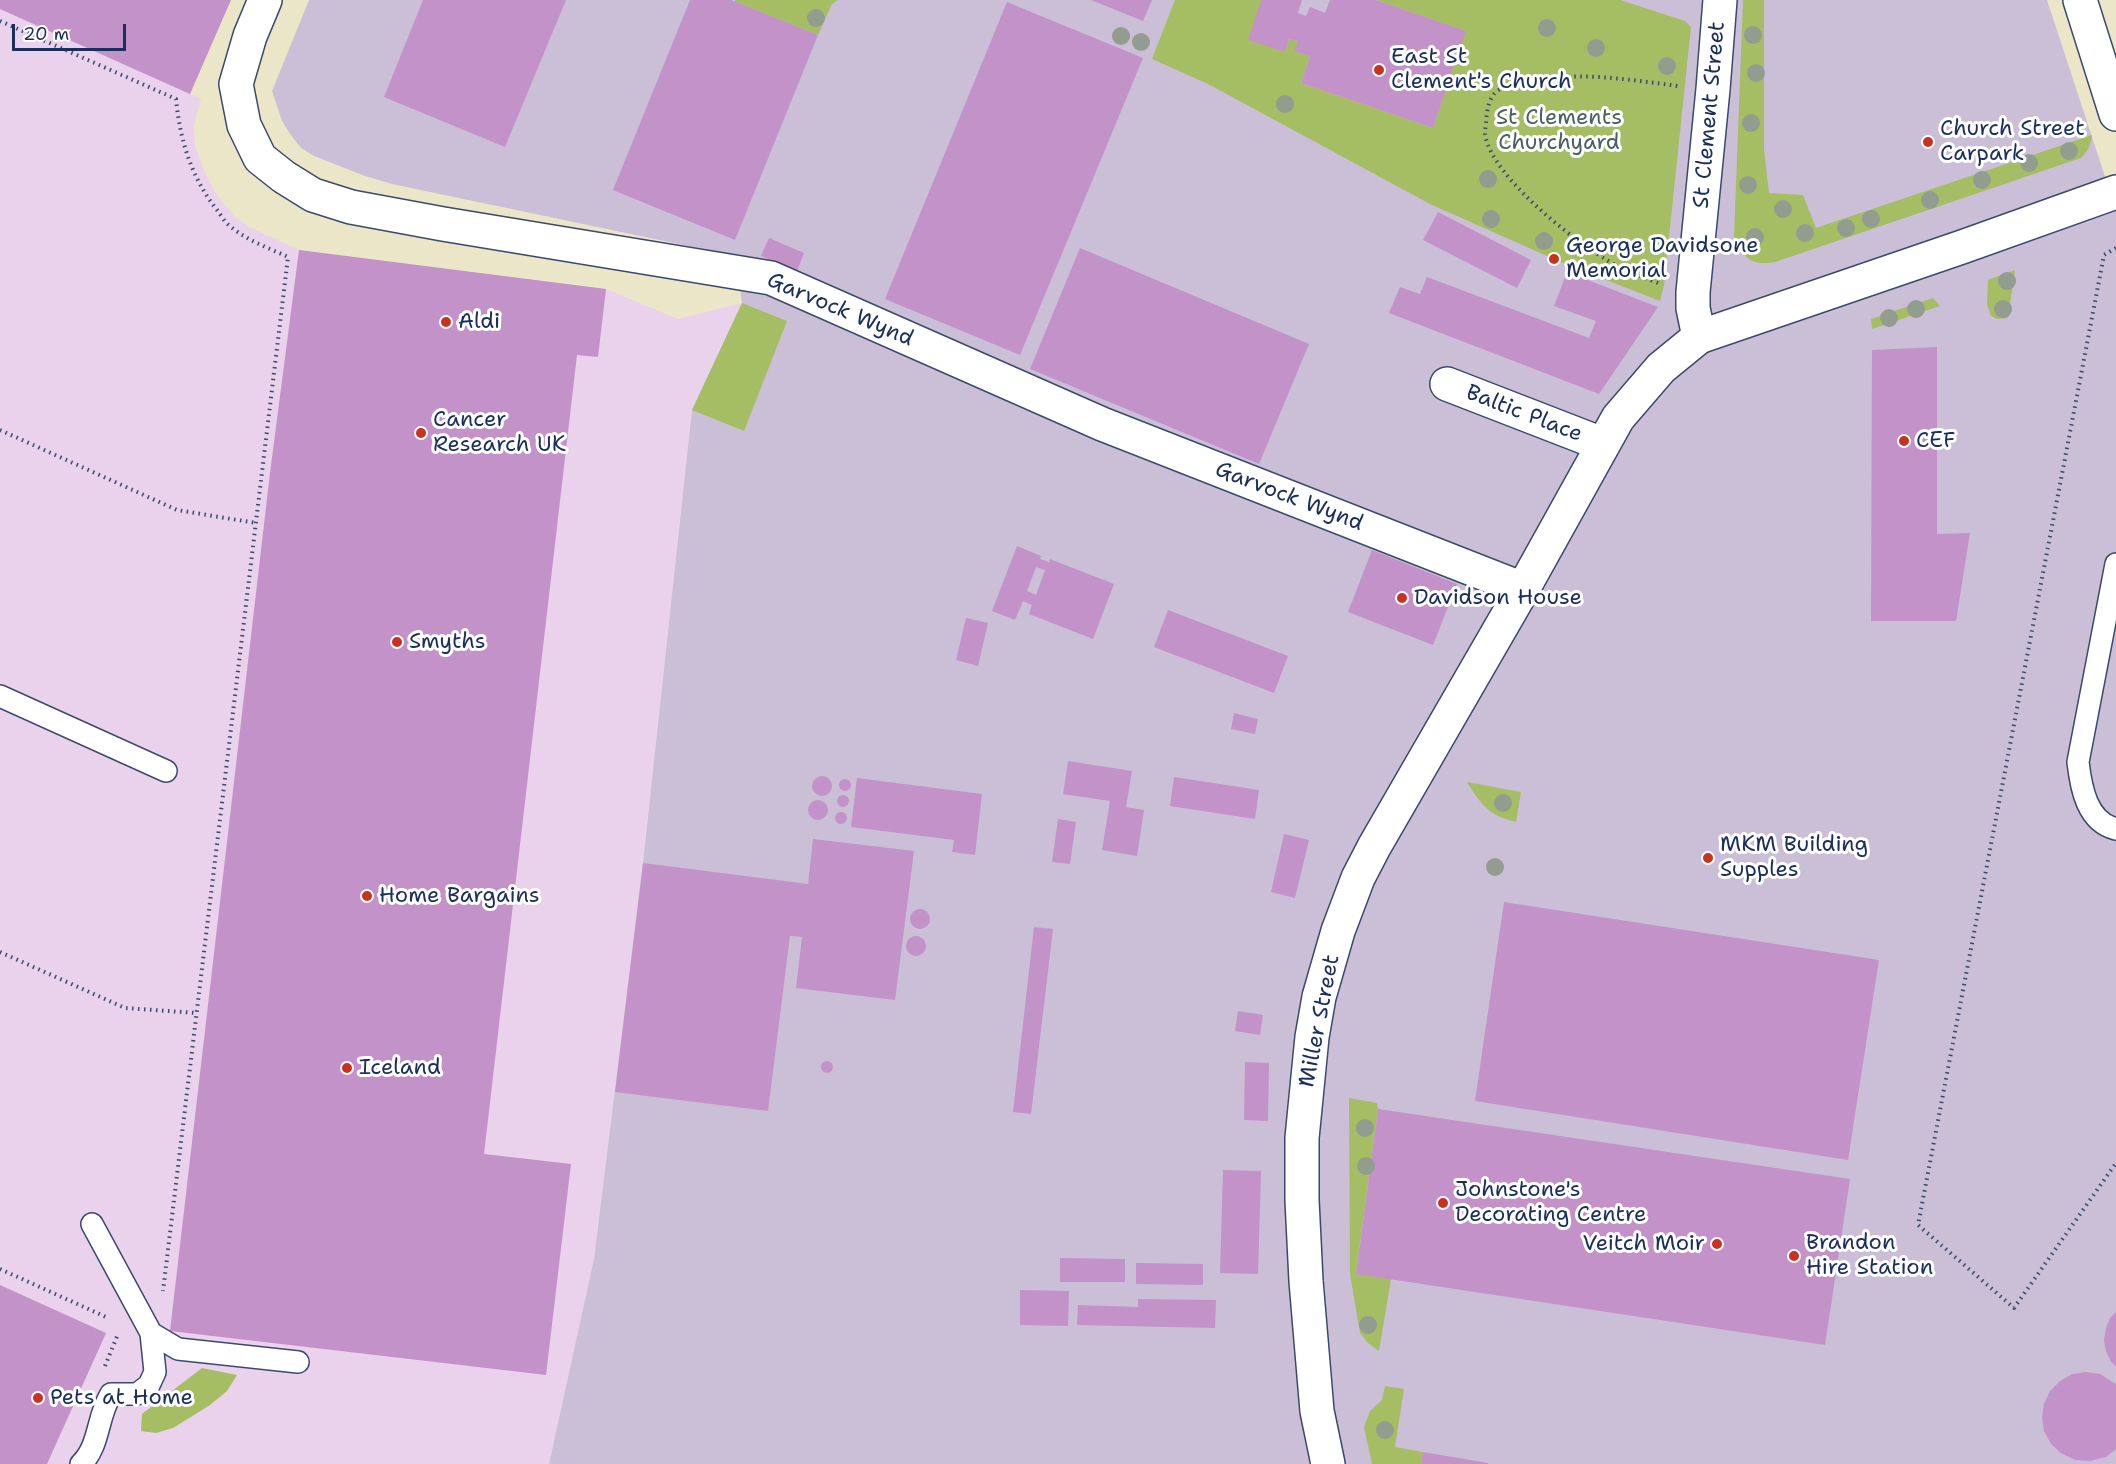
<!DOCTYPE html>
<style>
body{margin:0}
#map{position:relative;width:2116px;height:1464px;overflow:hidden;background:#ece6c8;font-family:"Shantell Sans",sans-serif}
canvas{display:block}
.scale{position:absolute;left:12px;top:24px;width:114px;height:27px;box-sizing:border-box;border:3px solid #1b2f5e;border-top:0;padding-left:8px;font-size:18px;line-height:21px;white-space:nowrap;color:#1b2f5e;-webkit-text-stroke:4px #fff;paint-order:stroke}
</style>
<div id="map">
<canvas width="2116" height="1464"></canvas>
<div class="scale">20 m</div>
</div>
<script>
const g = document.querySelector('canvas').getContext('2d');
g.lineJoin = 'round';
function fill(path, color) { g.fillStyle = color; g.fill(path, 'evenodd'); }
function strokePath(path, color, width, dash) { g.strokeStyle = color; g.lineWidth = width; g.lineCap = dash ? 'butt' : 'round'; g.setLineDash(dash || []); g.stroke(path); }
function label(font, color, halo, rows, align = 'center') {
  g.font = font + ' "Shantell Sans",sans-serif'; g.lineWidth = 6; g.setLineDash([]); g.textBaseline = 'middle'; g.strokeStyle = halo; g.fillStyle = color; for (const [text, x, y, turn = 0] of rows) {
    g.save(); g.translate(x, y); g.rotate((+turn || 0) * Math.PI / 180); g.textAlign = isNaN(turn) ? turn : align; if (halo) g.strokeText(text, 0, 0); g.fillText(text, 0, 0); g.restore();
  }
}
fill(new Path2D(`
 M0,0L201,99L194,126L195,147L205,172L216,194L236,218L249,227L299,250L606,289L678,319L742,303L692,410L643,863L594,1259L549,1464H0Z`), '#ead1ec');
fill(new Path2D(`
 M309,0H2047L2116,210V1464H549L594,1259L643,863L692,410L742,303L736,256L392,184L365,176L314,156L301,148L290,134L282,121L272,91Z`), '#cabfd6');
fill(new Path2D(`
 M735,0H838L832,4L818,35L735,2Z
 M1175,0H1261L1285,52L1289,39L1298,41L1295,51L1310,56L1301,83L1433,128L1465,31L1376,0H1620L1685,21L1691,27L1664,285L1660,301L1565,264L1430,204L1208,84L1152,59Z
 M1743,0H1764V149L1769,193L1803,195L1816,228L2092,135C2091,145 2088,151 2081,158L1775,262C1749,266 1744,258 1734,236Z
 M2015,270L2008,318L1997,319L1991,316L1987,304L1988,280Z
 M1933,298L1940,306L1872,329L1871,319Z
 M742,303L787,321L744,431L692,410Z
 M1467,782L1521,792L1516,822C1490,816 1481,805 1467,782Z
 M1349,1098L1377,1103L1378,1109L1356,1273L1391,1279L1379,1351L1368,1343L1360,1333L1350,1274Z
 M202,1368L237,1375L227,1391L210,1405L173,1428L156,1433L141,1431L142,1414Z
 M1385,1386L1404,1389L1395,1447L1423,1452L1421,1464H1372L1364,1427L1370,1411L1382,1400Z`), '#a5be64');
fill(new Path2D(`
 M0,0H231L190,94L0,9Z
 M423,0H566L505,147L384,97Z
 M690,0H731L818,35L735,240L613,190Z
 M1091,0H1152L1143,21Z
 M1261,0H1302L1298,13L1306,16L1310,7L1325,13L1330,0H1376L1466,31L1433,128L1301,83L1310,56L1294,51L1298,41L1289,39L1285,52L1248,40Z
 M1007,2L1143,58L1020,355L885,299Z
 M1438,212L1531,260L1517,288L1423,240Z
 M769,238L804,253L797,271L761,256Z
 M1080,248L1309,344L1259,464L1030,369Z
 M299,250L606,289L598,357L577,355L484,1154L571,1164L546,1375L170,1331L270,473Z
 M1567,272L1658,307L1599,394L1389,313L1400,287L1420,294L1427,277L1589,338L1596,321L1554,306Z
 M1937,347V534L1970,533L1956,621H1871L1872,350Z
 M1017,546L1041,556L1040,559L1049,562L1050,559L1114,584L1093,639L1029,614L1032,605L1023,601L1015,620L992,611ZM1036,567L1045,570L1036,595L1027,591Z
 M1372,550L1457,584L1433,645L1348,612Z
 M1168,610L1288,656L1274,693L1154,647Z
 M966,618L988,623L978,666L956,660Z
 M1234,713L1258,719L1255,734L1231,729Z
 M1068,761L1132,771L1126,807L1144,810L1137,856L1102,850L1110,801L1063,794Z
 M812 786a10 10 0 1 1 20 0a10 10 0 1 1-20 0Z
 M1174,777L1259,790L1255,819L1170,806Z
 M857,778L982,794L975,855L952,852L954,840L851,827Z
 M839 785a6 6 0 1 1 12 0a6 6 0 1 1-12 0Z
 M837 801a6 6 0 1 1 12 0a6 6 0 1 1-12 0Z
 M808 810a10 10 0 1 1 20 0a10 10 0 1 1-20 0Z
 M835 818a6 6 0 1 1 12 0a6 6 0 1 1-12 0Z
 M1058,819L1076,822L1070,864L1052,862Z
 M1284,834L1309,840L1295,898L1271,892Z
 M813,839L914,851L895,1000L796,988L802,937L790,936L768,1111L615,1092L643,863L808,884Z
 M1504,902L1879,960L1848,1160L1475,1101Z
 M910 919a10 10 0 1 1 20 0a10 10 0 1 1-20 0Z
 M1034,927L1053,929L1031,1114L1013,1112Z
 M906 946a10 10 0 1 1 20 0a10 10 0 1 1-20 0Z
 M1238,1011L1263,1015L1260,1035L1235,1031Z
 M821 1067a6 6 0 1 1 12 0a6 6 0 1 1-12 0Z
 M1245,1062L1269,1063L1268,1121L1244,1120Z
 M1378,1109L1850,1179L1825,1345L1356,1274Z
 M1223,1170L1261,1171L1258,1274L1220,1273Z
 M1060,1258L1125,1259V1282H1060Z
 M1136,1263L1203,1264V1285L1136,1284Z
 M0,1285L106,1333L47,1464H0Z
 M1020,1290L1069,1291L1068,1326L1020,1325Z
 M1138,1299L1216,1300L1215,1328L1077,1325L1078,1305L1138,1307Z
 M2116,1312V1366L2111,1362L2106,1351L2104,1340L2106,1328L2110,1318Z
 M2086,1372L2100,1374L2116,1384V1449L2106,1457L2090,1461L2075,1460L2061,1453L2051,1444L2044,1431L2042,1417L2044,1404L2050,1391L2060,1381L2072,1374Z
 M1423,1452L1488,1463V1464H1421Z`), '#c392c9');
const service = new Path2D(`
 M2116,564L2078,762C2081,788 2087,822 2116,829
 M0,696L166,771
 M151,1333L178,1349L298,1362
 M81,1464C100,1446 97,1416 111,1394H137L149,1385L155,1372L151,1333L92,1224`);
const minor = new Path2D(`
 M265,0L250,36L236,84L244,125L260,158L284,177L313,195L351,207L443,224L771,278L1102,424L1523,589
 M2080,0L2116,114
 M1699,337L1962,247L2116,192
 M1447,384L1602,444`);
const tertiary = new Path2D(`
 M1328,1464L1317,1411L1306,1281L1302,1200V1138L1312,1037L1319,997L1338,931L1358,878L1374,847L1523,589L1618,418L1661,368L1699,337L1693,308V292L1713,89L1720,0`);
strokePath(service, '#3a4a6e', 24);
strokePath(minor, '#3a4a6e', 36);
strokePath(tertiary, '#3a4a6e', 36);
strokePath(new Path2D(`
 M0,21L176,99C180,140 191,177 217,210C221,215 225,223 231,227C248,241 269,248 288,257L163,1291
 M2116,248L2104,255L1918,1225L2014,1308L2116,1163
 M1658,283C1646,278 1634,275 1623,269C1585,251 1491,178 1485,134C1485,130 1486,125 1486,121C1487,112 1488,102 1494,94C1499,88 1510,85 1518,83C1572,70 1624,79 1678,86
 M0,430L177,510L256,523
 M0,952L125,1008L197,1013
 M0,1269L106,1317
 M105,1366L118,1334`), '#3a4a6e', 4, [1.5, 4.5]);
strokePath(service, '#fff', 21);
strokePath(minor, '#fff', 33);
strokePath(tertiary, '#fff', 33);
g.fillStyle = '#939d8f';
for (const [x, y] of [
 [816,18],
 [1547,28],
 [1753,35],
 [1121,36],
 [1141,42],
 [1596,48],
 [1667,66],
 [1756,73],
 [1285,104],
 [1751,123],
 [2069,151],
 [2029,163],
 [1488,179],
 [1982,180],
 [1748,185],
 [1930,200],
 [1783,209],
 [1491,219],
 [1871,219],
 [1846,228],
 [1805,233],
 [1755,237],
 [1544,241],
 [2007,281],
 [1916,309],
 [2003,309],
 [1889,318],
 [1503,803],
 [1495,867],
 [1365,1128],
 [1366,1166],
 [1368,1325],
 [1385,1430]
]) { g.beginPath(); g.arc(x, y, 9, 0, 2 * Math.PI); g.fill(); }
for (const [x, y, r, color] of [
 [1379,70,6,"#c8321e"],
 [1928,142,6,"#c8321e"],
 [1554,259,6,"#c8321e"],
 [446,322,6,"#c8321e"],
 [421,433,6,"#c8321e"],
 [1904,441,6,"#c8321e"],
 [1402,598,6,"#c8321e"],
 [397,642,6,"#c8321e"],
 [1708,858,6,"#c8321e"],
 [367,896,6,"#c8321e"],
 [347,1068,6,"#c8321e"],
 [1443,1203,6,"#c8321e"],
 [1717,1244,6,"#c8321e"],
 [1794,1256,6,"#c8321e"],
 [38,1398,6,"#c8321e"]
]) { const dot = new Path2D(); dot.arc(x, y, r, 0, 2 * Math.PI); g.fillStyle = color; g.fill(dot); strokePath(dot, '#fff', 2); }
label('22px', '#1b2f5e', '#fff', [
 ["East St",1391,57],
 ["Clement's Church",1391,82],
 ["Church Street",1940,129],
 ["Carpark",1940,154],
 ["George Davidsone",1566,246],
 ["Memorial",1566,271],
 ["Aldi",458,322],
 ["Cancer",433,420],
 ["Research UK",433,445],
 ["CEF",1916,441],
 ["Davidson House",1414,598],
 ["Smyths",409,642],
 ["MKM Building",1720,845],
 ["Supples",1720,870],
 ["Home Bargains",379,896],
 ["Iceland",359,1068],
 ["Johnstone's",1455,1190],
 ["Decorating Centre",1455,1215],
 ["Brandon",1806,1243],
 ["Hire Station",1806,1268],
 ["Veitch Moir",1705,1244,"right"],
 ["Pets at Home",50,1398]
], 'left');
label('22px', '#1b2f5e', '#fff', [
 ["St Clement Street",1710,115,-85],
 ["Garvock Wynd",840,310,23],
 ["Baltic Place",1524,414,21],
 ["Garvock Wynd",1289,497,21],
 ["Miller Street",1320,1021,-79]
]);
label('22px', '#4b6160', '#fff', [
 ["St Clements",1559,118],
 ["Churchyard",1559,143]
]);
</script>
